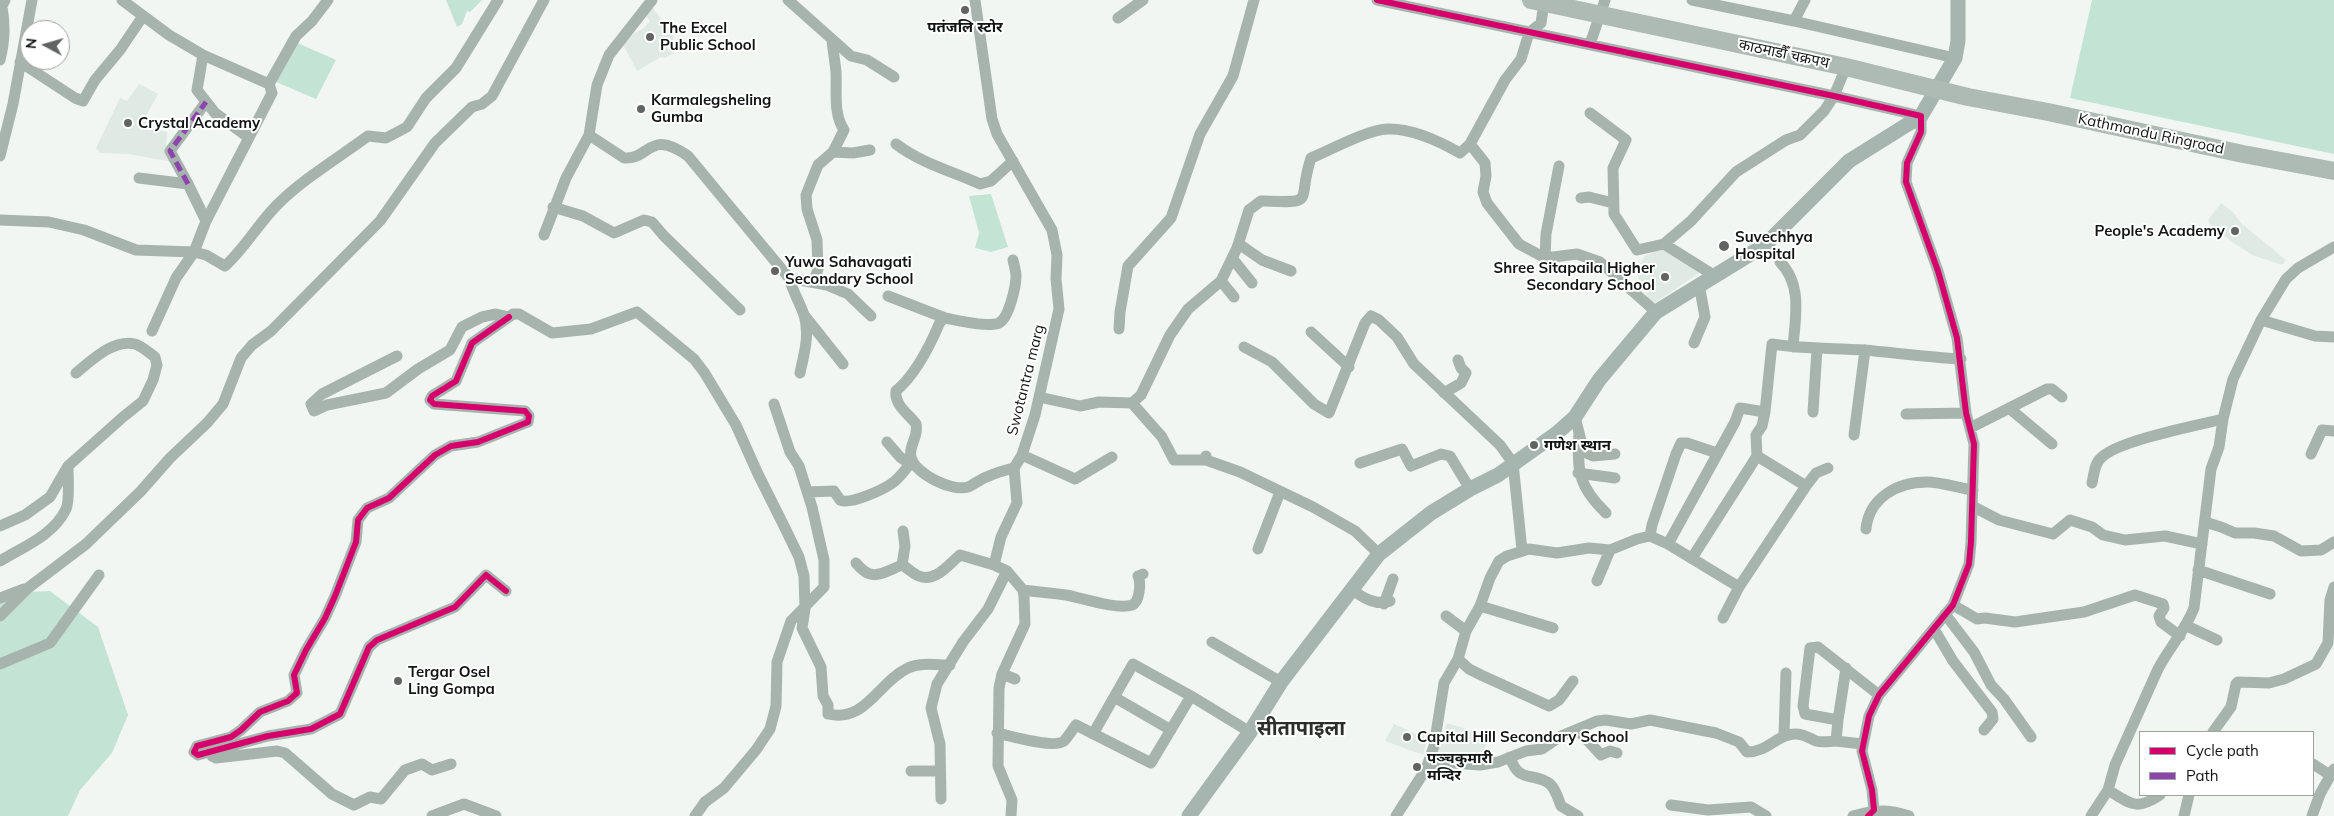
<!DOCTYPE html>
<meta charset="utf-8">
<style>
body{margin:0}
#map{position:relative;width:2334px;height:816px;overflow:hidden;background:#f1f6f3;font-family:Mulish,sans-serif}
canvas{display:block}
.legend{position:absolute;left:2139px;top:731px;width:175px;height:65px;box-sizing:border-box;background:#fff;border:1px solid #a1a1a1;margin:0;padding:6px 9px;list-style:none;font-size:15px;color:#131514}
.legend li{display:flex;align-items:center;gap:10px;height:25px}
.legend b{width:25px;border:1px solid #a1a1a1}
.north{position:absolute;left:20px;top:20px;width:50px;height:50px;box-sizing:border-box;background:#fff;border:1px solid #a1a1a1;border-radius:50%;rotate:276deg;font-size:14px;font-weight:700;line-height:20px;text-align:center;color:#131514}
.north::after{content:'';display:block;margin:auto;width:18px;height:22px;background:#616462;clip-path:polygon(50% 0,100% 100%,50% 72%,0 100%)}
</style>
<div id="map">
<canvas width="2334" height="816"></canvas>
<ul class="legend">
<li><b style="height:6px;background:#d6006c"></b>Cycle path</li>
<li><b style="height:6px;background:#8e44ad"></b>Path</li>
</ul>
<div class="north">N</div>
</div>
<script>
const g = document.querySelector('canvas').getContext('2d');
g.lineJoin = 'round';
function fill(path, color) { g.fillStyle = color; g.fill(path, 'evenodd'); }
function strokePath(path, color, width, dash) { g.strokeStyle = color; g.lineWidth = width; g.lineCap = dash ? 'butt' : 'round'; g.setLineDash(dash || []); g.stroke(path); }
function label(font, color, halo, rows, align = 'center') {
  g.font = font + ' Mulish,"Noto Sans Devanagari",sans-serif'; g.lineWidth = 4; g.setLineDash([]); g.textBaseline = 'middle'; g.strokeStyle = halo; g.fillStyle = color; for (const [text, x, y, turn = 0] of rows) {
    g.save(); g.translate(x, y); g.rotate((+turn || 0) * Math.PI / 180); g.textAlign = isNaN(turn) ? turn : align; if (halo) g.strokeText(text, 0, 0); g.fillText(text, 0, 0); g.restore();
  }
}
fill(new Path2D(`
 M652,7L673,34L674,53L665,58L661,57L637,71L621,41L644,28L650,21L645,15Z
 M139,84L158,94L145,118L153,128L167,132L166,148L173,162L129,154L100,153L96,148L120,98L127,101Z
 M2221,203L2233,212L2241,223L2286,260L2282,265L2252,255L2228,239L2210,224L2208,220Z
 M1665,246L1698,267L1699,273L1652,305L1639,282L1637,268L1645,256Z
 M1447,723L1490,736L1478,763L1466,757L1450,758L1436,754Z
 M1394,724L1416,734L1419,732L1429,734L1423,755L1385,741Z`), '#e0eae5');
fill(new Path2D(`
 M446,0H482L470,12L467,11L462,24L457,27Z
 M2092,0H2334V154L2070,98Z
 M293,41L336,60L316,99L274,81Z
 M991,194L1008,247L991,252L975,248L979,233L969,196Z
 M50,591L98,627L128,715L112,753L80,790L68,816H0V593Z`), '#c3e4d5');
strokePath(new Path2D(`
 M122,0L169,35L203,55L197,90L215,113L248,137
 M788,0L851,56L867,60L894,77
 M975,0L992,119L997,134L1052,230L1057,255L1056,279L1059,309L1035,415L1022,455L1014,468L1017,503L1001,537L994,565L1007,571L1023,590L1024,597L1025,624L1002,674L999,688L998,766L1012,800L1011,816
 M1377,0L1834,96L1921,116V132L1907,163L1906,182L1938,271L1957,338L1966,413L1974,444L1971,542L1969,564L1953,605L1879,695L1869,716L1862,751L1872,790L1874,810L1868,816
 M1692,0L1794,21L1955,58
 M1118,18L1143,0
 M1794,21L1805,0
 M1590,44L1605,0
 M203,55L269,84L272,93L206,221L194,252L206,255L225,266C245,248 258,224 277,205C303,179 338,158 368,136L386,138L407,127L426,98L456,68L498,0
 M0,60C5,40 5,25 2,6L5,0
 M20,62L75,98L83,101L95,80L120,50L143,16
 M269,84L296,36L312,21L328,0
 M1590,113L1626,140L1613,168L1614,214L1637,250L1664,244L1691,221L1736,172L1786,140L1800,135L1824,111L1834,96L1846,67
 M589,135L624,158C650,160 649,128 688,156L789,278C793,292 800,303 804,315C810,335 804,354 800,373
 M896,144C921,163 951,171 980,184L991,181L1013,161
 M1470,144L1485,163L1486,176L1483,192L1487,203L1519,244L1545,258L1546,234L1559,166
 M833,152L853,153L870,150
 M0,156L13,104L32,0
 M139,178L188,184L206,221
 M188,184L170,151L206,102
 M1581,198L1589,197L1613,203
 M553,207L583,216L614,233L644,220L652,222L664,236L740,310
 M0,220L49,222L84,230L136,250L194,252L176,278L152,331
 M544,235L566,178L589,135L597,85L609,55L652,0
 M1239,244L1262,260L1291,271
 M1664,244L1715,276
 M1232,258L1252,283
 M1545,258L1577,254L1600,262L1656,312
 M1013,260C1014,265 1016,271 1016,276C1016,286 1009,318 999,323C988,328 956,320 945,318L940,322C930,346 916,374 896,391C894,405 909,414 916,424C919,438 908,445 911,457C915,474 952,492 968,487C975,484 982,478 989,476C997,472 1006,470 1014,468
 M1780,262C1803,285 1795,319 1793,347
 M789,278L827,285L848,294L871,316
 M1221,281L1234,297
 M814,282L818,269L817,240L807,209L806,195L818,165L833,152L844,130C833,113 837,92 836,72C835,61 833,51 832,40
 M888,296L945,318
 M804,315L843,364
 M2261,320L2315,336L2334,337
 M1119,329L1120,312L1128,266L1171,218L1200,134L1233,76L1254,0
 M1311,332L1349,367
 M1694,343L1705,317L1699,284
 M1244,347L1272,362L1314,404L1329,413L1365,323L1371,316L1379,320L1397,337L1414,364L1500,445L1513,463L1522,550
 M397,356L322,394L311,404L314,411L327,405L386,393L418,369L450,350L462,327L482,317L496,314L509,317L513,314H519L552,333L591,329L637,312L694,359L704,372L736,425L758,474L784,526L799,557L804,576L805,609L802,628L821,667L823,696L828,705V714C866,723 878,682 908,668C920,662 937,665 950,665
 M1444,393L1461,383L1466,373L1461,368L1458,360
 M1039,397L1080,406L1099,402L1132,403L1141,395L1170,335L1188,309L1221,281L1237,248L1249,210L1261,201C1319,203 1296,203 1311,158C1330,150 1367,130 1387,129C1412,128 1439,141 1460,153L1470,144L1505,80L1521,59L1529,33L1541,23L1544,3
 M1132,403L1162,437L1174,460H1206
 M2009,408L2052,444
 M1813,412L1817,349
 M1906,414L1966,413
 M1575,417L1584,452L1593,456L1615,454
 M1970,428L2047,389H2052L2062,397
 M1579,433C1577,471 1578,486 1606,513
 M1854,435L1865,350
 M887,442L900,457L910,464L913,462
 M2311,454L2322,430L2334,431
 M1022,455L1075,479L1112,457
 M1206,456V460L1240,472L1313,507L1355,531L1379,554
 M1757,456L1806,486
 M1360,463L1402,449L1411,466L1441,454L1450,456L1470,489
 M1578,473L1615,478
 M2092,483C2094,475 2094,464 2101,458C2116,441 2198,425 2223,419
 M808,492L834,491L840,500C850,505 882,490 891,484C899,479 904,471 910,464
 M1972,506L1999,520L2053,534L2070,520L2092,527L2103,535L2125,540L2165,536L2202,544
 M2205,522L2221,527L2235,533H2254L2274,536L2301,551L2321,550L2334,542
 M0,526L25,515L50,497L68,466L123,417L143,401L153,380L157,365L155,357C149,353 142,346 135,344C113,339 92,360 76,373
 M1866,529C1869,498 1897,482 1927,482C1942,482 1958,488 1973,490
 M1650,536L1652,525L1676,454L1681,443H1687L1717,453
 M1668,544L1735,422L1740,408L1765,412
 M1258,549L1280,492
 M1692,558L1757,456L1756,435L1762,426L1765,412L1772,344C1803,349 1833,348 1864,350C1897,353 1928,357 1961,359
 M0,561C23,547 54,535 66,509C70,501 68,477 68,467
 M856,563C872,583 882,573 902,565C908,568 913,574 919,576C935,583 949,564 960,555L994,565
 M902,565L905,546L903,531
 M2198,570L2270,594
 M1597,581L1610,550
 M1352,589C1362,598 1377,606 1390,601
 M1023,590C1037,592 1052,593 1066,595C1082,598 1117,610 1132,605C1140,602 1141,582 1138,576L1143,574
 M506,591L486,575L455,607L377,640L369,647L340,714L311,729L268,736L198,755L194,752L197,746L231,737L241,730L260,712L288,701L297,693L294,675L306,650L325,618L335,596L356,542L358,520L367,508L389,498L435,455L451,446L478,442L528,422L529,416L525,411L434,404L430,400L432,396L456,381L472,343L509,317
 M0,598L24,589
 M1384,604L1393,579
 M1953,605L1977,619L1985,618L2015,622L2084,612L2135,595L2163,604L2164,608L2159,616L2161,622L2180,636
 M1480,606L1553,628
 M1945,614L1974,652L1991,685L2004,699L2031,737
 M0,616L28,588L86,544L141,491L170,458L207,423L223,404L241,358L252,345L271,331L380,221L435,143L472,107L482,104L492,96L544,0
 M1446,616L1466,631
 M1723,618L1739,587L1806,486L1816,473L1828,468
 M2187,626L2217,640
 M1934,629L1953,661L1992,712L1993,719L1984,730
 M1212,642L1281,682
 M1458,659L1469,669L1481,675L1549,706L1559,700L1573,681
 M0,664L50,643L99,575
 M1846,668L1838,720L1805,714L1803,706L1810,648L1818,647L1879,695
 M1002,674L1015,679
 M1191,696L1250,732
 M1114,697L1171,730
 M1838,720L1836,741L1862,744
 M1578,730L1601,755L1610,751L1617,753
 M2213,732L2231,707L2236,684L2238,682L2269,683L2284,679L2316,664L2328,643L2330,600L2334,587
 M997,733C1011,736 1054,749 1064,741C1068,737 1072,730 1076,725L1151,763L1191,696L1133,664L1093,734
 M1784,735L1786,673
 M212,756L216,758L277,751L285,753L332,794L354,805L370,797L381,799L405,770L422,764L432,770L451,764
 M1510,757C1519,783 1529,772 1547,782C1555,786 1558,798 1561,806L1578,816
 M2313,764L2330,775
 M1426,769L1453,763L1480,765L1498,762L1526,751L1542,749L1561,736L1597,721L1606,720L1631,724L1650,720L1716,733L1739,742L1747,752C1768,752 1776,735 1794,734C1803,733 1809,738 1816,741C1823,743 1830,741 1836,741
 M911,771H940
 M2108,790C2131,804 2136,811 2160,795
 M941,799L940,744L931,708L937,684L963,642L988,609L1007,571
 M1671,805L1708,810L1751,807L1766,816
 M432,816L464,804L496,816
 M695,816L705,802L724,788L756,750L770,729L776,706L777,662L791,621L824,587V560L812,507L799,466L790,452L774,404
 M1396,816L1426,769L1434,746L1444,683L1458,659L1466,631L1480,606L1490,578L1499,561L1507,556L1529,549L1557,553L1589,548L1610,550L1637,539L1650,536L1668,544L1739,587
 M1853,816C1873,810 1888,809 1909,816
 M2091,816L2108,790L2115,765L2158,669C2169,648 2185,631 2194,608L2211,469L2219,447L2223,419L2233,379L2261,320L2286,279L2298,268L2334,247
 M2184,816L2189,795
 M2312,816L2320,794L2334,769`), '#a7b4ad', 11);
strokePath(new Path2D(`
 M1189,816L1250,732L1281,682L1379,554L1431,513L1470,489L1498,475L1557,433L1575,417L1599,380L1656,312L1765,245L1849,161L1921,116L1955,58L1958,41V0`), '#a6b5af', 15);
strokePath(new Path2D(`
 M1531,0L1846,67L1968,97L2048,112L2243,154L2334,171`), '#aebab4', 18);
strokePath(new Path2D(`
 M188,184L170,151L206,102`), '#8e44ad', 5, [10, 5]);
strokePath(new Path2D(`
 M1377,0L1834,96L1921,116V132L1907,163L1906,182L1938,271L1957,338L1966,413L1974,444L1971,542L1969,564L1953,605L1879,695L1869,716L1862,751L1872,790L1874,810L1868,816
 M506,591L486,575L455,607L377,640L369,647L340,714L311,729L268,736L198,755L194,752L197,746L231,737L241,730L260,712L288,701L297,693L294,675L306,650L325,618L335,596L356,542L358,520L367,508L389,498L435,455L451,446L478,442L528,422L529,416L525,411L434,404L430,400L432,396L456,381L472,343L509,317`), '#d6006c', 6);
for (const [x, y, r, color] of [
 [965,10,5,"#616462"],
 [650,37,5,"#616462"],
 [641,109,5,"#616462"],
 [128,123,5,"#616462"],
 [2235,231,5,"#616462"],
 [1724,246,6,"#616462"],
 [775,271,5,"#616462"],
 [1665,277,5,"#616462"],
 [1534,445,5,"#616462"],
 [398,681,5,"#616462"],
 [1407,737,5,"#616462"],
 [1417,767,5,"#616462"]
]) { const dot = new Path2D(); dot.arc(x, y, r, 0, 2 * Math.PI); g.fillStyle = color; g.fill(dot); strokePath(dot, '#fff', 2); }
label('bold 15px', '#131514', '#fff', [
 ["पतंजलि स्टोर",965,27,"center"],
 ["The Excel",660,28],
 ["Public School",660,45],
 ["Karmalegsheling",651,100],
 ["Gumba",651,117],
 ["Crystal Academy",138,123],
 ["People's Academy",2225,231,"right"],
 ["Suvechhya",1735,237],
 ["Hospital",1735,254],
 ["Yuwa Sahavagati",785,262],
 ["Secondary School",785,279],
 ["Shree Sitapaila Higher",1655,268,"right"],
 ["Secondary School",1655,285,"right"],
 ["गणेश स्थान",1544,445],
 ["Tergar Osel",408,672],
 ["Ling Gompa",408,689],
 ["Capital Hill Secondary School",1417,737],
 ["पञ्चकुमारी",1427,758],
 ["मन्दिर",1427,775]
], 'left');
label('15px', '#131514', '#fff', [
 ["काठमाडाैँ चक्रपथ",1784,54,12],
 ["Kathmandu Ringroad",2151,134,12],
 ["Swotantra marg",1026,380,-76]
]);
label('bold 20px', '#2a2f2c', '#fff', [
 ["सीतापाइला",1301,729]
]);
</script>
